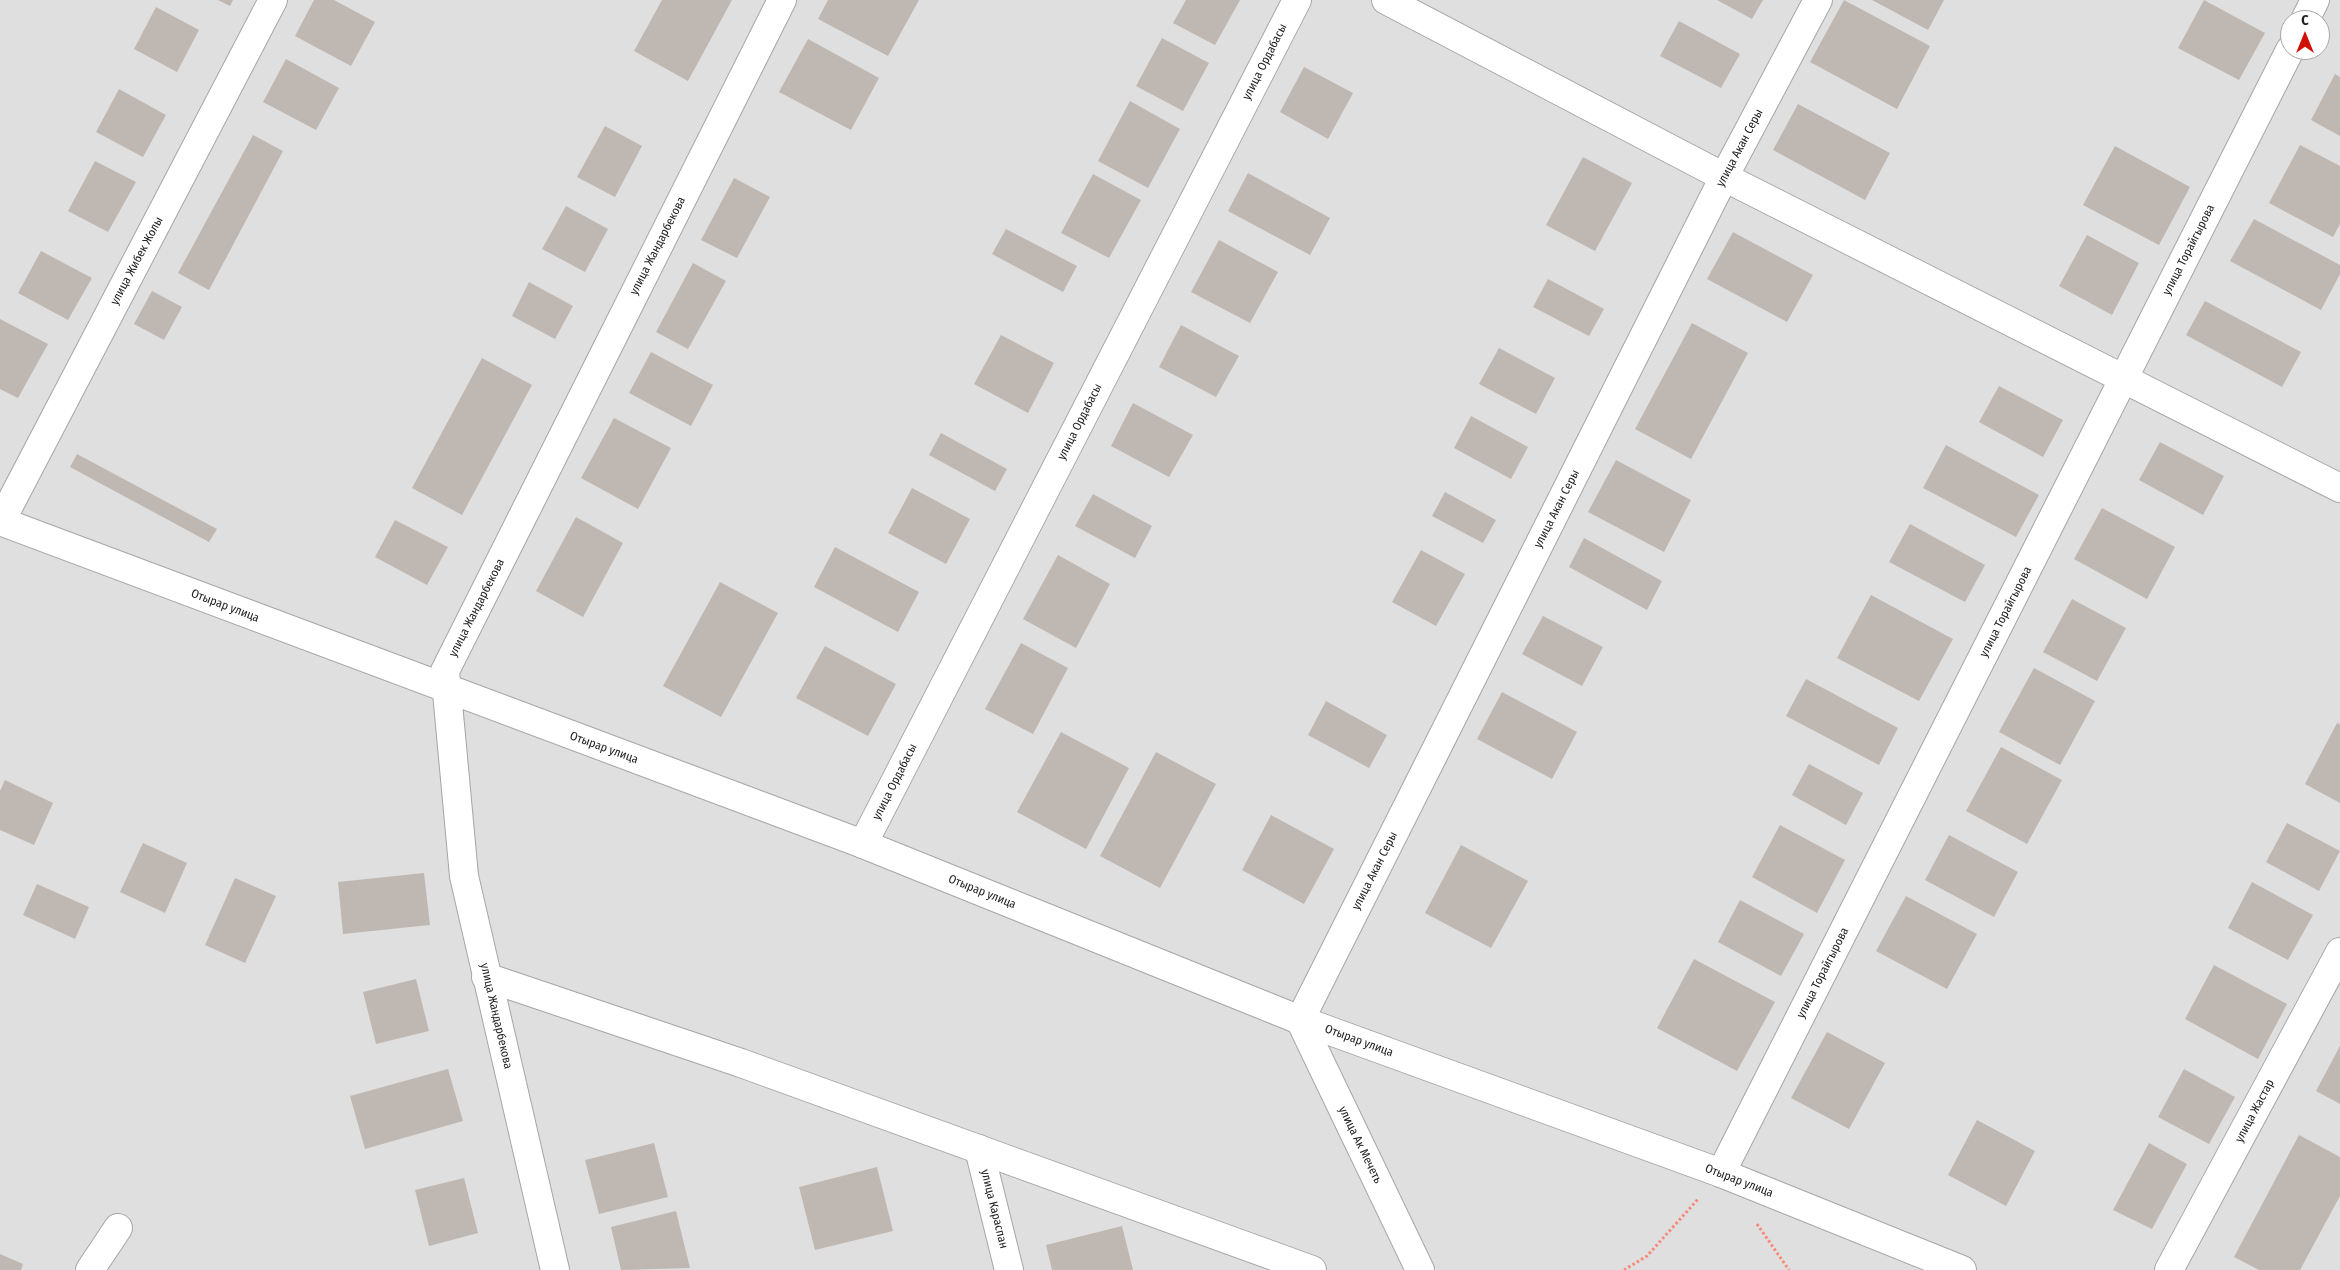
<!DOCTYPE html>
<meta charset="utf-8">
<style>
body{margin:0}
#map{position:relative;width:2340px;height:1270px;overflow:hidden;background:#f2efe9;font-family:"Fira Sans Condensed",sans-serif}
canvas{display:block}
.north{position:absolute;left:2280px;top:10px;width:50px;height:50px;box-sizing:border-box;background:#fff;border:1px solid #a7a7a7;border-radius:50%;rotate:0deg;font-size:14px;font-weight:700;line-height:20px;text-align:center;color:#222}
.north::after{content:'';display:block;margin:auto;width:18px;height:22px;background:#ce1006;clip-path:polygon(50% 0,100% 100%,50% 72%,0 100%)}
</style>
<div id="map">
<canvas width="2340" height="1270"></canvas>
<div class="north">С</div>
</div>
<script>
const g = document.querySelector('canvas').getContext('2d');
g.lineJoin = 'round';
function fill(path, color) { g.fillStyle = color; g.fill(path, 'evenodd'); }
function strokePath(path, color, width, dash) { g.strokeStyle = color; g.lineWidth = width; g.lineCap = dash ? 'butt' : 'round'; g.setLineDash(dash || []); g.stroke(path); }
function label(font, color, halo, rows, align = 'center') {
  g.font = font + ' "Fira Sans Condensed",sans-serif'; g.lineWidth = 5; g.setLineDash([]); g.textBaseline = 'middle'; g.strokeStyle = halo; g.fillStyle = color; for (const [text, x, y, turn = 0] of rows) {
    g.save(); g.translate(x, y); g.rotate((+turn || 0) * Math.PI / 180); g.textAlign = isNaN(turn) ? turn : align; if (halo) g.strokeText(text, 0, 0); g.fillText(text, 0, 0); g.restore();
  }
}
fill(new Path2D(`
 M0,0H2340V1270H0ZM2290,20H2320V50H2290Z`), '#e0dfdf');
fill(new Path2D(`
 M218,0H233L230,6Z
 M314,0H334L375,22L351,66L295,36Z
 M662,0H732L688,81L634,51Z
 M828,0H919L888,56L818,19Z
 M1186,0H1240L1215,45L1173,23Z
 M1717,0H1763L1752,19Z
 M1844,0L1930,46L1897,109L1810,62Z
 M1872,0H1944L1928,30Z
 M2204,0L2265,33L2239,80L2178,48Z
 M156,7L199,30L177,72L134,49Z
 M1679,21L1740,54L1721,88L1660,56Z
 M1162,38L1209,63L1183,111L1136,86Z
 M808,39L879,78L851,130L779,92Z
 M286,59L339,88L316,130L263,102Z
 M1304,67L1353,93L1328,139L1280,112Z
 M2335,74L2340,77V136L2311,120Z
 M119,89L166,115L143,157L96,132Z
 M1130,101L1180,129L1148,188L1098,161Z
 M1798,104L1890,153L1865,200L1773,150Z
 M605,126L642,146L615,197L577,177Z
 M253,135L283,151L209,290L178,273Z
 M2300,145L2340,166V224L2333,237L2269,203Z
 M2115,146L2190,187L2159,245L2083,205Z
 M1583,157L1632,183L1595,251L1546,225Z
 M95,161L136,182L108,232L68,211Z
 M1248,173L1330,218L1310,255L1228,211Z
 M1093,174L1141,200L1109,258L1061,233Z
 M734,178L770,197L737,258L701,240Z
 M566,206L608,229L585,272L542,249Z
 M2254,219L2340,265V274L2321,310L2230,261Z
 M1006,229L1077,266L1063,292L992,254Z
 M1733,232L1813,275L1787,322L1707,279Z
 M2087,235L2139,263L2112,315L2059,286Z
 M1219,240L1278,272L1250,323L1191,292Z
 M41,251L92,278L68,320L18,293Z
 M693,263L726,281L688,349L656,332Z
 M1548,279L1604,309L1589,336L1533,307Z
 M529,282L573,306L555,339L512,316Z
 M152,291L182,307L164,340L134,324Z
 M2205,301L2301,352L2282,387L2186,335Z
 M0,319L48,344L18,398L0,389Z
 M1692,323L1748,353L1691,459L1635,429Z
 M1181,325L1239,356L1216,397L1159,367Z
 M1001,335L1054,363L1028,413L974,384Z
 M1499,348L1555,378L1536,414L1479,384Z
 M651,352L713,385L691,426L629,393Z
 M482,358L532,385L462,515L412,488Z
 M1999,386L2063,420L2043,457L1979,422Z
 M1133,403L1193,435L1169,477L1111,446Z
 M1471,416L1528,447L1511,479L1454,448Z
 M614,418L671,448L638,509L581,478Z
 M941,433L1007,469L995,491L929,455Z
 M2160,442L2224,476L2203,515L2139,480Z
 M1946,445L2039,495L2016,537L1923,488Z
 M77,454L217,529L209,542L70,467Z
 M1616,460L1691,500L1664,552L1588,512Z
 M912,488L970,519L946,564L888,533Z
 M1445,492L1496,520L1483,543L1432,516Z
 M1093,494L1152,526L1135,558L1075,526Z
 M2102,508L2175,547L2147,599L2074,559Z
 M576,517L623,543L583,617L536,591Z
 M395,520L448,547L427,585L375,557Z
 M1910,524L1985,565L1965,602L1889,562Z
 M1584,538L1662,581L1647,610L1569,567Z
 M835,547L919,592L898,632L814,587Z
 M1421,550L1465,574L1436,626L1392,602Z
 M1058,555L1110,584L1076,648L1023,619Z
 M720,582L778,613L721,717L663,686Z
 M1871,595L1953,639L1919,701L1837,658Z
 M2072,599L2126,628L2097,681L2043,652Z
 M1543,616L1603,647L1582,686L1522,654Z
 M1021,643L1068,668L1033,734L985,709Z
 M825,646L896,684L868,736L796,698Z
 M2034,668L2095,701L2060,765L1999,732Z
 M1806,679L1898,728L1879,765L1786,716Z
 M1502,692L1577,732L1552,779L1477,739Z
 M1326,701L1387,735L1369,768L1308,735Z
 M2337,723L2340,724V803L2305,784Z
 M1061,732L1129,768L1086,849L1017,812Z
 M2001,747L2062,780L2027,844L1966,811Z
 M1156,752L1216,784L1160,888L1100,856Z
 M1809,764L1863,793L1846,825L1792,795Z
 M5,780L53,803L34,845L0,830V791Z
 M1271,815L1334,849L1304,904L1242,870Z
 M2287,823L2340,851L2319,891L2266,862Z
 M1780,825L1845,860L1817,913L1752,877Z
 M1949,835L2018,872L1994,917L1925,880Z
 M143,843L187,863L165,913L120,892Z
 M1461,845L1528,881L1491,948L1425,913Z
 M424,873L430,925L343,934L338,882Z
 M235,878L276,896L245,963L205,945Z
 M2252,882L2313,915L2288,960L2228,928Z
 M37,884L89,907L75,939L23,915Z
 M1906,896L1977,934L1947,989L1876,951Z
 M1740,900L1804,934L1781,976L1718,942Z
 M1694,959L1775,1002L1737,1071L1657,1028Z
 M2214,965L2287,1004L2258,1059L2185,1019Z
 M416,979L429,1031L376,1044L363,992Z
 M1827,1032L1885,1063L1849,1129L1791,1098Z
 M2340,1046V1104L2316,1091Z
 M448,1069L463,1121L365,1149L350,1096Z
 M2184,1069L2235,1097L2209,1144L2158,1117Z
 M1977,1120L2035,1151L2006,1206L1948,1175Z
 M2299,1135L2340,1157V1196L2300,1270H2259L2234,1257Z
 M654,1143L668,1197L599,1214L585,1160Z
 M2149,1143L2187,1164L2152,1229L2113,1210Z
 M877,1167L893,1231L815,1250L799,1187Z
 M464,1178L478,1233L429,1246L415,1190Z
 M676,1211L690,1268L621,1270L611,1227Z
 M1122,1226L1133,1270H1052L1046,1245Z
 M0,1254L23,1264L21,1270H0Z`), '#bfb8b2');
const minor = new Path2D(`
 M1386,0L1724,177L2340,488
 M2305,20L2315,0
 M1,521L273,0
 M863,844L1297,0
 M979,1149L1009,1270
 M1721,1173L2290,50
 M90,1270L118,1228
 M1420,1270L1300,1020L1724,177L1818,0
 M2169,1270L2340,952`);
const tertiary = new Path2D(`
 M0,521L863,844L1300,1020L1721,1173L1962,1270
 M486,977L741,1063L1312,1270
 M555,1270L464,876L445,671L782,0`);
strokePath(minor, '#a6a6a6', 30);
strokePath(tertiary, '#a6a6a6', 30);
strokePath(new Path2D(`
 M1757,1224L1789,1270
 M1624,1270L1647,1256L1699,1198`), '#f68976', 3, [2.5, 2.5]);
strokePath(minor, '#fff', 28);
strokePath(tertiary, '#fff', 28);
label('12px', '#222', '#fff', [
 ["улица Ордабасы",1265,62,-63],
 ["улица Акан Серы",1740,148,-62],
 ["улица Жандарбекова",658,246,-63],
 ["улица Торайгырова",2189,250,-63],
 ["улица Жибек Жолы",137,261,-62],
 ["улица Ордабасы",1080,422,-63],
 ["улица Акан Серы",1557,509,-63],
 ["Отырар улица",225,606,21],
 ["улица Жандарбекова",477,608,-63],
 ["улица Торайгырова",2006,612,-63],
 ["Отырар улица",604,748,20],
 ["улица Ордабасы",895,782,-63],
 ["улица Акан Серы",1375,871,-63],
 ["Отырар улица",982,892,22],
 ["улица Торайгырова",1823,973,-63],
 ["улица Жандарбекова",496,1016,77],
 ["Отырар улица",1359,1041,20],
 ["улица Жастар",2255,1111,-62],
 ["улица Ак Мечеть",1360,1145,64],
 ["Отырар улица",1739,1181,21],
 ["улица Караспан",994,1209,76]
]);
</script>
